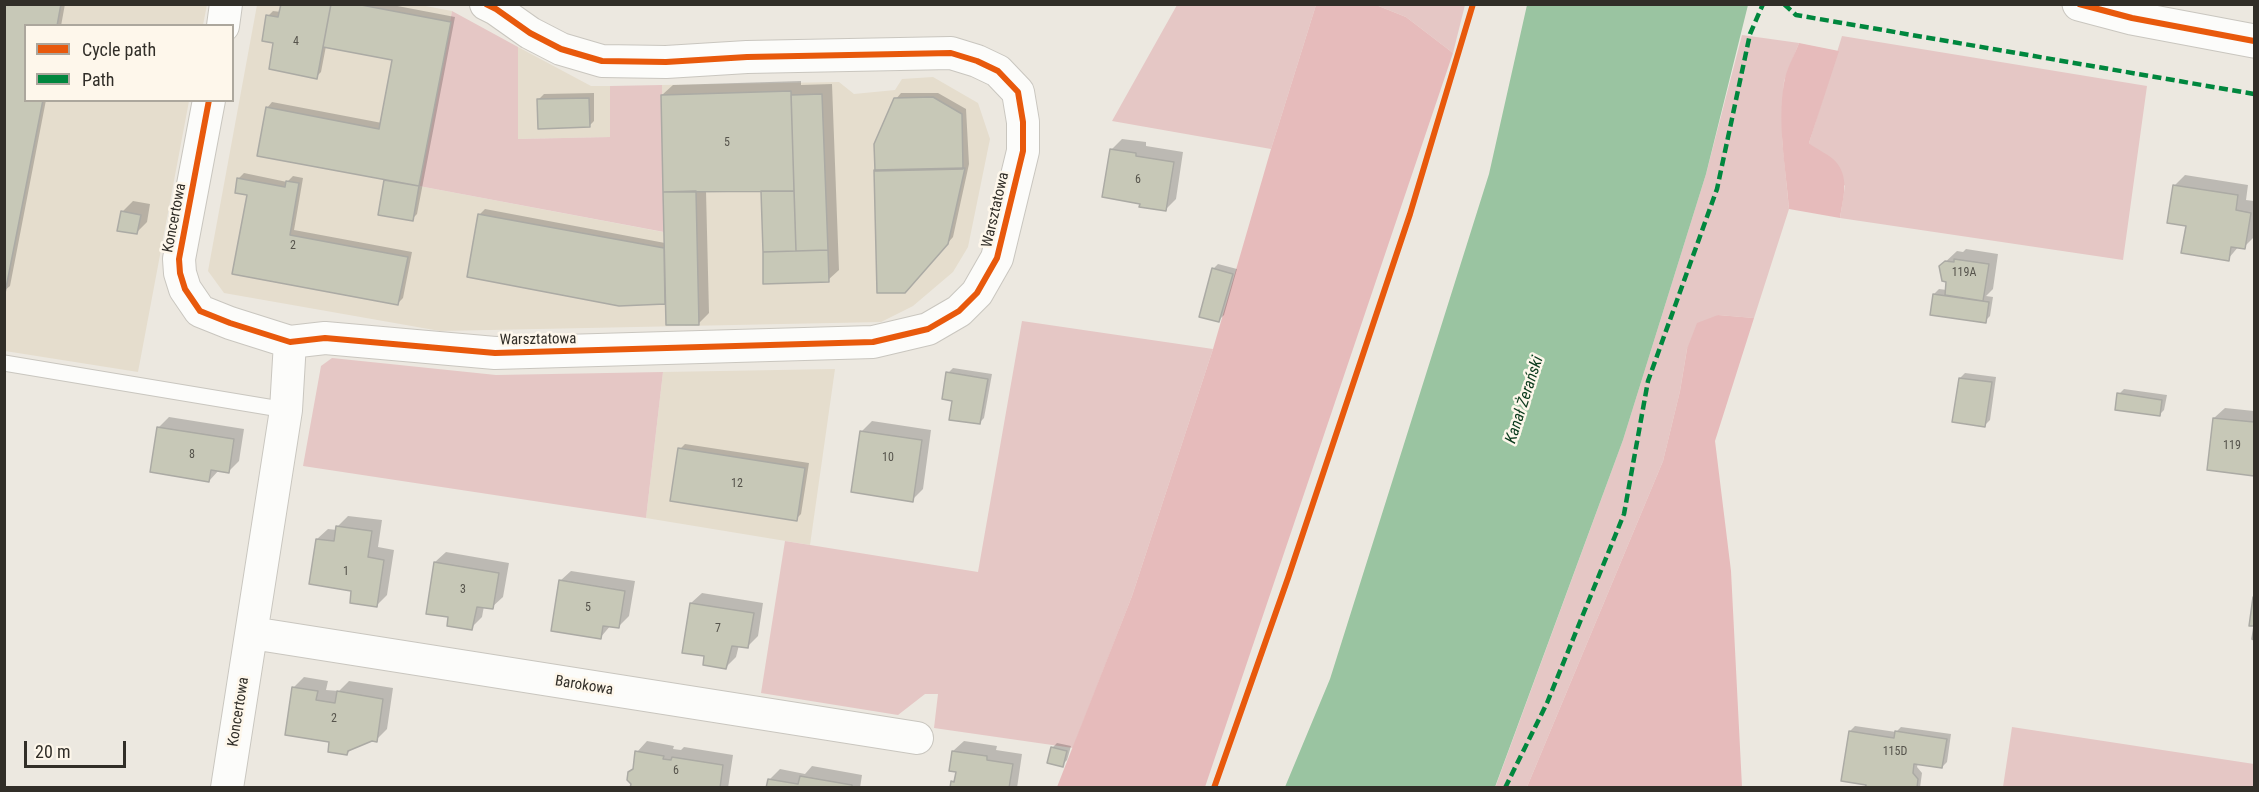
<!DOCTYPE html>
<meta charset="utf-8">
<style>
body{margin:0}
#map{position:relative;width:2259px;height:792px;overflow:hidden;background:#ece8e0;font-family:"Roboto Condensed",sans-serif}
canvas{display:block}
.frame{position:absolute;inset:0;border:6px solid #312e28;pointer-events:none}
.legend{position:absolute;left:24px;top:24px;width:210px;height:78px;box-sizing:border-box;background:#fef7eb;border:2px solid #aca79d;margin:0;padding:8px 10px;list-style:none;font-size:18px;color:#312e28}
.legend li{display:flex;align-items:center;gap:12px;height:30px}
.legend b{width:30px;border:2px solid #aca79d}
.scale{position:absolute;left:24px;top:741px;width:102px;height:27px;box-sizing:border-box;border:3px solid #312e28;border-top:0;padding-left:8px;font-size:18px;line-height:21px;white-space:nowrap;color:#312e28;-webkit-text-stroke:4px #fef7eb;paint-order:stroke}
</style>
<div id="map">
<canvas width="2259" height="792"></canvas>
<div class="frame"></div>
<ul class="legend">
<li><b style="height:8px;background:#e8590c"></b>Cycle path</li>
<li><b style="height:8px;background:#00873e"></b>Path</li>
</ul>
<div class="scale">20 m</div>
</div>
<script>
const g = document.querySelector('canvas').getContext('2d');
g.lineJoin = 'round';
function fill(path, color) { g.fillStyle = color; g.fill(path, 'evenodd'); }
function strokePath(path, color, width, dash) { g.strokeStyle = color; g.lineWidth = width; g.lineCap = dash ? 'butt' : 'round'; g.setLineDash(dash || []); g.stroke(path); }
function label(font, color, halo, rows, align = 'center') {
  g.font = font + ' "Roboto Condensed",sans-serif'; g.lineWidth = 5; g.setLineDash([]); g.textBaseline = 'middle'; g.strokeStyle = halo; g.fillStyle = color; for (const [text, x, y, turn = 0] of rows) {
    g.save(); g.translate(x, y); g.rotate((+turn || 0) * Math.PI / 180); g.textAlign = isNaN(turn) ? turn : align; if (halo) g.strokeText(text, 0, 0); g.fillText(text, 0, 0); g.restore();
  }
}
fill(new Path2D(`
 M415,4L452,11L419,186L663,232L662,85L839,82L854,94L895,90L902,79L933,77L978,103L990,139L968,247L953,272L913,306L881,322L440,331L224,293L208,271L257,5Z
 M4,5H207L203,25L26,26V100L189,101L138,372L5,351Z
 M518,47L591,86H610V137L518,139Z
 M835,369L810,545L646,518L663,372Z`), '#e5ddcd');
fill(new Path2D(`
 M1177,5H1316L1271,149L1112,121Z
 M1376,5H1465L1453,53L1406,17Z
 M452,11L518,47V139L610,137V86L662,85L664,232L419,186Z
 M1742,35L1799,43L1784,81L1782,114V138L1789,209L1754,318L1718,315L1687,349L1680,391L1663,461L1527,787L1495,788L1623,440L1706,174Z
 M1842,36L2147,86L2123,260L1840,218L1845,186L1809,143Z
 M1022,321L1213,349L1132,596L1073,748L934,728L938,694H925L898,715L761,693L785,541L978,572Z
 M332,358L496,375L663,372L646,518L303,466L321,366Z
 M2012,727L2254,764V787H2003Z`), '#e5c7c5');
fill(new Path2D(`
 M1316,5H1376L1406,17L1453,53L1205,787H1057L1132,596L1213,349L1271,149Z
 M1799,43L1839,51L1809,143C1816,149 1826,153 1833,159C1851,175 1843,198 1840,218L1789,209C1786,168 1777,125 1784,83C1786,70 1794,56 1799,43Z
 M1718,315L1754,318L1715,441L1731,571L1742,787H1527L1663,461L1680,391L1687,349L1697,323Z`), '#e6bbbb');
fill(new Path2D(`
 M1527,5H1748L1706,174L1623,440L1495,787H1285L1330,679L1489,174Z`), '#9ac4a1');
fill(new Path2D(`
 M4,4H65L61,26H26V100H46L10,286L4,291Z
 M282,4H387L455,17L417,214L412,219L379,214L386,179L267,108L272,102L382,123L394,59L326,46L321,72L316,77L275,42L268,16L273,11L281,12Z
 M801,81V85L832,84L839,270L828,280L765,282L762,190L706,191L709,313L698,324L666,300L664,302L480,214L485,209L665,243L662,95L673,85Z
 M594,93V121L589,126L539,99L544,94Z
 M901,93H938L966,109L969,164L953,237L910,286L896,99Z
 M1122,139L1146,142V146L1183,152L1176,199L1165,210L1112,149Z
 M244,173L287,182L293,176L303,178L294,230L412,252L403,298L398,303L234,273L249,194L239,178Z
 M2185,175L2248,185L2246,200L2254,201V237L2244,247L2239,246L2228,259L2188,225L2174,186Z
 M133,201L150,204L147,222L136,233L122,212Z
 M1966,249L1998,254L1993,289L1986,296L1993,297L1990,316L1985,321L1934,294L1939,289L1947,290L1948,280L1941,266L1957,251L1963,252Z
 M1218,264L1237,269L1224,315L1219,320L1213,269Z
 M953,368L992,374L984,418L979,423L954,400L948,373Z
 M1965,373L1996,377L1990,420L1985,425L1960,378Z
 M2124,389L2167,395L2164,410L2159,415L2119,394Z
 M2225,408L2254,411V474L2208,469L2214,418Z
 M169,417L244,429L239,461L229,471L219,470L209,481L158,428Z
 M872,421L931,430L923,489L912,500L862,431Z
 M685,444L809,463L801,514L796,519L680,449Z
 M348,516L382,520L378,547L394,550L387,595L376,606L353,590L317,539L328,529L337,530L338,526Z
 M446,552L509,563L503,597L492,607L484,606L482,617L471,628L450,616L435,562Z
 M571,571L635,581L629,616L619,626L611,625L600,638L560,581Z
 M702,593L763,603L758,636L747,647L739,645L736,657L726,667L706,655L691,603Z
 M304,677L328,681L326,690L339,691L349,681L393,688L387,729L376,740L372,739L353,747L347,754L331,740L293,688Z
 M1855,726L1896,732L1901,727L1951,734L1947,762L1942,767L1918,763L1917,767L1922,773L1920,788H1867L1850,731Z
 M647,741L674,746L673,749L681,750L684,747L733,755L728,788H631L637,752Z
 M964,741L997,746L996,750L1022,754L1017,788H951L957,771L953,751Z
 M1057,743L1071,746L1067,760L1062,765L1052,748Z
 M812,766L862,775L860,788H768L769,780L780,769L805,774Z`), '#0003');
const building = new Path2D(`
 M4,4H61L57,26H26V100H43L5,293Z
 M281,4H331L317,79L269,69L273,43L262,41L266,15L278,17Z
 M331,4H356L451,22L419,186L257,156L266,107L379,129L392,60L323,47Z
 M791,91L794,191L663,192L661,95Z
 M822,94L828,250L796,251L791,95Z
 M933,97L962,114L963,169L875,171L874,144L894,98Z
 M589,98L590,127L538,129L537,99Z
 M1110,149L1136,153V156L1174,162L1166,211L1139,207L1140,204L1102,197Z
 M965,168L948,244L905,293H877L874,170Z
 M237,178L285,187L286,181L299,183L290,235L408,257L398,305L232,274L247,195L235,193Z
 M384,180L419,186L413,221L378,215Z
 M2173,185L2238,195L2236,210L2251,213L2245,249L2231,247L2229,261L2181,253L2186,226L2167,223Z
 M696,191L699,325H666L663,192Z
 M761,191H794L796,251L763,252Z
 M121,211L141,215L137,234L117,231Z
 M478,214L664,248L665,304L619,306L467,277Z
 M828,250L829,282L763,284V252Z
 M1954,259L1989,264L1983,301L1945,295L1946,282L1942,281L1939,266L1945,261L1954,262Z
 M1212,268L1233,274L1219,322L1199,317Z
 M1933,294L1989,302L1986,323L1930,315Z
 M946,372L988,379L980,424L949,420L952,401L942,399Z
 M1959,378L1992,382L1985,427L1952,422Z
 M2117,393L2162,400L2160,416L2115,410Z
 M2213,418L2254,422V476L2207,470Z
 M157,427L234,439L229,473L211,470L209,482L150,472Z
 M860,431L922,440L913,502L851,492Z
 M678,448L805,468L797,521L670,501Z
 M336,526L372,531L368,557L384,560L377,607L350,603L351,591L309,584L316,539L334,541Z
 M434,562L499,573L493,609L477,607L472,630L447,626L448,617L426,614Z
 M559,580L625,591L619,628L603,626L601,639L551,631Z
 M2253,597H2254V640L2252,639L2254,626H2249Z
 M690,603L754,613L748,648L732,646L726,669L703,665L704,656L682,653Z
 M292,687L318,691L316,700L335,703L337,691L383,699L377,742L372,741L348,751L347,755L328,752L329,742L285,735Z
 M1849,731L1894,738L1895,731L1947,739L1942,768L1914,764L1913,773L1918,779L1917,788H1865L1866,785L1841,781Z
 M1051,747L1067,751L1063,767L1047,763Z
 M635,751L664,756L663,759L671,760L672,757L723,765L720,788H630L631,784L627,780L628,772L633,769Z
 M952,751L987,756V760L1013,764L1009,788H950L951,781L954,782L956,772L949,771Z
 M800,776L852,785V788H766L768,779L798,784Z`);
fill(building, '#c7c8b7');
strokePath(building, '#abaaa4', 1.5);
const lane = new Path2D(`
 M4,363L286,410`);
const street = new Path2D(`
 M223,26L226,4
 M209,100L179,259L180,273L185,289L200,311L230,323L290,342L325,338L495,353L873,342L928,329L959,311L977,293L997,258L1023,151V122L1018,92L998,71L977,61L951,53L747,57L666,62L602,61L561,49L530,33L496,9L486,4
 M252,633L917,738
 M227,788L286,410L290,342`);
const secondary = new Path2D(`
 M2079,4L2132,18L2254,41`);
strokePath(lane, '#c9c6bf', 17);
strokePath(street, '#c9c6bf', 34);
strokePath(secondary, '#c9c6bf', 35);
strokePath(lane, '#fcfcfa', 15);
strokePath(street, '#fcfcfa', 32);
strokePath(secondary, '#fcfcfa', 33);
strokePath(new Path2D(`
 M1784,4L1796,15L2254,94
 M1505,788L1547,703L1624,514L1648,381L1717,189L1750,34L1763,4`), '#00873e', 4.5, [9, 4.5]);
strokePath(new Path2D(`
 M2079,4L2132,18L2254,41
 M209,100L179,259L180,273L185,289L200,311L230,323L290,342L325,338L495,353L873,342L928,329L959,311L977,293L997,258L1023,151V122L1018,92L998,71L977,61L951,53L747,57L666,62L602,61L561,49L530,33L496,9L486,4
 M1214,788L1288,578L1410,214L1473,4`), '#e8590c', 6);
label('12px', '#56544c', null, [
 ["4",296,42],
 ["5",727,143],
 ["6",1138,180],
 ["2",293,246],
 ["119A",1964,273],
 ["119",2232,446],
 ["8",192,455],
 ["10",888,458],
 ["12",737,484],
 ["1",346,572],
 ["3",463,590],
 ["5",588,608],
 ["7",718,629],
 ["2",334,719],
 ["115D",1895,752],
 ["6",676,771]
]);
label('15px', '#312e28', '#fef7eb', [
 ["Warsztatowa",996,210,-77],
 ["Koncertowa",175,218,-79],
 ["Warsztatowa",538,340,-1],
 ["Barokowa",584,686,9],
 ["Koncertowa",239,712,-81]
]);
label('italic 16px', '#09391b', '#fef7eb', [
 ["Kanał Żerański",1525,400,-72]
]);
</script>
